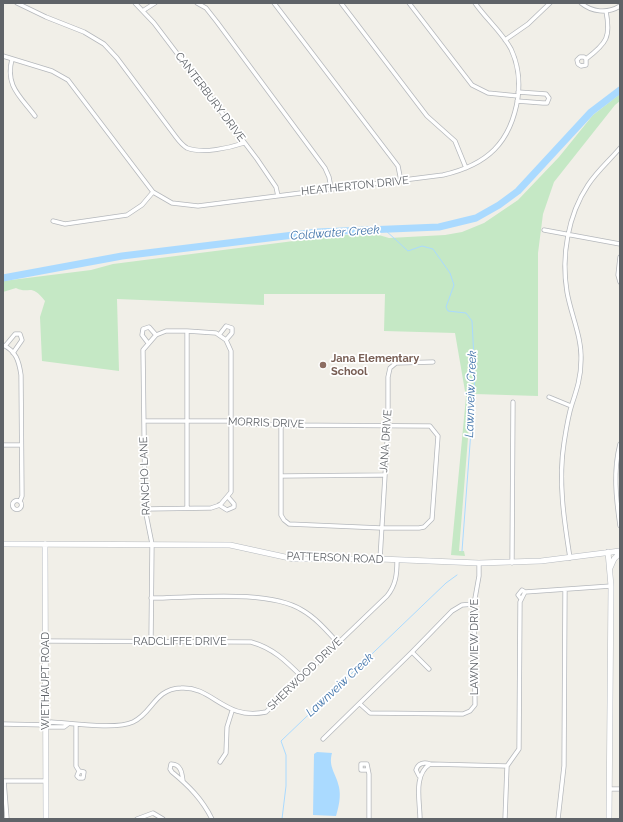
<!DOCTYPE html>
<style>
body{margin:0}
#map{position:relative;width:623px;height:822px;overflow:hidden;background:#f1efe8;font-family:Raleway,sans-serif}
canvas{display:block}
.frame{position:absolute;inset:0;border:4px solid #5f6368;pointer-events:none}
</style>
<div id="map">
<canvas width="623" height="822"></canvas>
<div class="frame"></div>
</div>
<script>
const g = document.querySelector('canvas').getContext('2d');
g.lineJoin = 'round';
function fill(path, color) { g.fillStyle = color; g.fill(path, 'evenodd'); }
function strokePath(path, color, width, dash) { g.strokeStyle = color; g.lineWidth = width; g.lineCap = dash ? 'butt' : 'round'; g.setLineDash(dash || []); g.stroke(path); }
function label(font, color, halo, rows, align = 'center') {
  g.font = font + ' Raleway,sans-serif'; g.lineWidth = 3.5; g.setLineDash([]); g.textBaseline = 'middle'; g.strokeStyle = halo; g.fillStyle = color; for (const [text, x, y, turn = 0] of rows) {
    g.save(); g.translate(x, y); g.rotate((+turn || 0) * Math.PI / 180); g.textAlign = isNaN(turn) ? turn : align; if (halo) g.strokeText(text, 0, 0); g.fillText(text, 0, 0); g.restore();
  }
}
fill(new Path2D(`
 M620,94V101L615,105L554,182L543,214L538,253V396L475,394V402L471,400L459,551H464L465,556L451,555L466,397L455,333L384,331L385,294H264V305L117,299L119,371L42,361L40,317L45,301C30,282 30,295 16,288L3,292V281L91,270L113,264L333,236L372,233L389,238L445,235L462,232L484,223L518,200L559,157L593,115Z`), '#c5e8c5');
fill(new Path2D(`
 M317,752L332,753C328,767 336,773 339,787C341,796 339,806 336,816L313,815L314,754Z`), '#aadaff');
strokePath(new Path2D(`
 M384,229L408,251L422,246L433,249L450,273L454,285L446,307L448,311L466,313L472,321L475,377L462,551
 M282,819L286,786V755L281,741L446,583L457,575`), '#aadaff', 1);
strokePath(new Path2D(`
 M3,278L122,256L318,232L439,227L476,218L499,205L518,191L591,112L620,90`), '#aadaff', 7);
const street = new Path2D(`
 M17,3L46,17L84,32L104,44L117,58L176,137C179,141 182,145 187,148C203,154 229,148 244,143
 M135,3L154,23L257,159L276,187L278,196
 M197,3L206,8L217,22L325,168L329,177L331,188
 M274,3L398,166L401,181
 M341,3L427,116L455,141L466,168
 M409,3L472,85L488,93L518,96
 M581,3C592,12 607,14 620,6
 M144,10L155,3
 M505,40L528,24L550,3
 M3,56L52,71L68,80L153,192L172,203L198,206L443,175C487,165 511,143 518,97C520,81 518,64 511,49C502,32 486,19 475,3
 M12,59C5,86 20,96 35,116
 M586,59L584,57H580L577,60L578,64L581,66L586,65V59C607,43 611,37 606,11
 M517,101L543,103H547L549,98L546,94L518,92
 M53,221L65,224L127,215L142,205L153,192
 M544,230L620,244
 M620,257L618,275L620,282
 M187,331V508
 M219,335L226,326L232,328V333L226,340
 M148,343L142,335L143,329L149,327L156,335
 M3,345C16,351 19,361 21,375L22,496L20,501
 M5,346L15,334H20L22,340L13,353
 M549,397L571,406
 M144,421H232L250,424L281,425L430,426L438,436L432,519L424,527L419,528H381L289,524L284,520L281,515V425
 M620,444C613,471 616,498 620,526
 M3,445H21
 M281,476L383,475
 M12.5 505a4.5 4.5 0 1 1 9 0a4.5 4.5 0 1 1-9 0Z
 M219,505L227,510L234,507V504L228,497
 M145,509L211,508L220,505L231,492V351L226,340L216,333L187,331H166L156,335L143,350L145,509L152,544L151,641
 M570,558C564,520 558,481 564,443C566,430 568,416 572,404C577,389 581,377 581,360C582,337 571,315 567,292C561,256 568,215 588,185C597,171 610,160 620,148
 M380,559L388,425V377L390,368L396,363L433,362
 M512,563L513,402
 M151,598C192,598 268,589 302,610C316,618 327,631 338,643
 M521,599L518,595L522,590L525,592L611,586
 M46,641L251,642C273,648 286,661 302,677
 M412,652L429,669
 M360,704L370,713L463,714L470,711L475,705L474,604L479,576V563
 M3,724L48,725L50,727H64L68,724
 M48,725L51,722C70,723 116,730 133,722C153,713 154,689 181,688C213,686 224,721 266,712L387,596C396,585 397,574 397,560
 M76,725V766L79,771L77,776L79,778H83L84,772L79,771
 M323,739L412,652L452,611L462,605L474,604
 M220,762L226,753L227,727L232,711
 M367,770H361V764H367L369,774V819
 M419,776L416,770C418,763 424,762 430,764
 M3,781H45
 M4,781L7,819
 M183,781C182,773 181,764 171,764L170,769L172,772C189,786 202,799 212,819
 M610,789H620
 M137,819L153,813L163,819
 M420,819C420,801 413,775 430,764L507,766
 M505,819L507,766L519,749L520,602L525,592
 M558,819L564,766L565,590`);
const secondary = new Path2D(`
 M3,544L230,545L294,559H380L479,563L541,561L620,551
 M45,544L46,819
 M608,552L611,586L609,819
 M610,568L614,559L620,553`);
strokePath(street, '#b5b8bc', 5);
strokePath(secondary, '#b6babf', 6);
strokePath(street, '#fff', 3.5);
strokePath(secondary, '#fff', 5);
for (const [x, y, r, color] of [
 [323,365,4,"#8d6e63"]
]) { const dot = new Path2D(); dot.arc(x, y, r, 0, 2 * Math.PI); g.fillStyle = color; g.fill(dot); strokePath(dot, '#fff', 1.5); }
label('11px', '#5f6368', '#fff', [
 ["CANTERBURY DRIVE",210,97,53],
 ["HEATHERTON DRIVE",355,186,-6],
 ["MORRIS DRIVE",266,423,2],
 ["JANA DRIVE",386,441,-86],
 ["RANCHO LANE",145,476,-92],
 ["PATTERSON ROAD",335,558,2],
 ["RADCLIFFE DRIVE",180,642],
 ["LAWNVIEW DRIVE",475,647,-90],
 ["SHERWOOD DRIVE",305,674,-44],
 ["WIETHAUPT ROAD",46,681,-90]
]);
label('bold 11px', '#785e54', '#fff', [
 ["Jana Elementary",331,359],
 ["School",331,372]
], 'left');
label('italic 12px', '#4174aa', '#fff', [
 ["Coldwater Creek",335,233,-4],
 ["Lawnveiw Creek",471,394,-88],
 ["Lawnveiw Creek",340,685,-43]
]);
</script>
